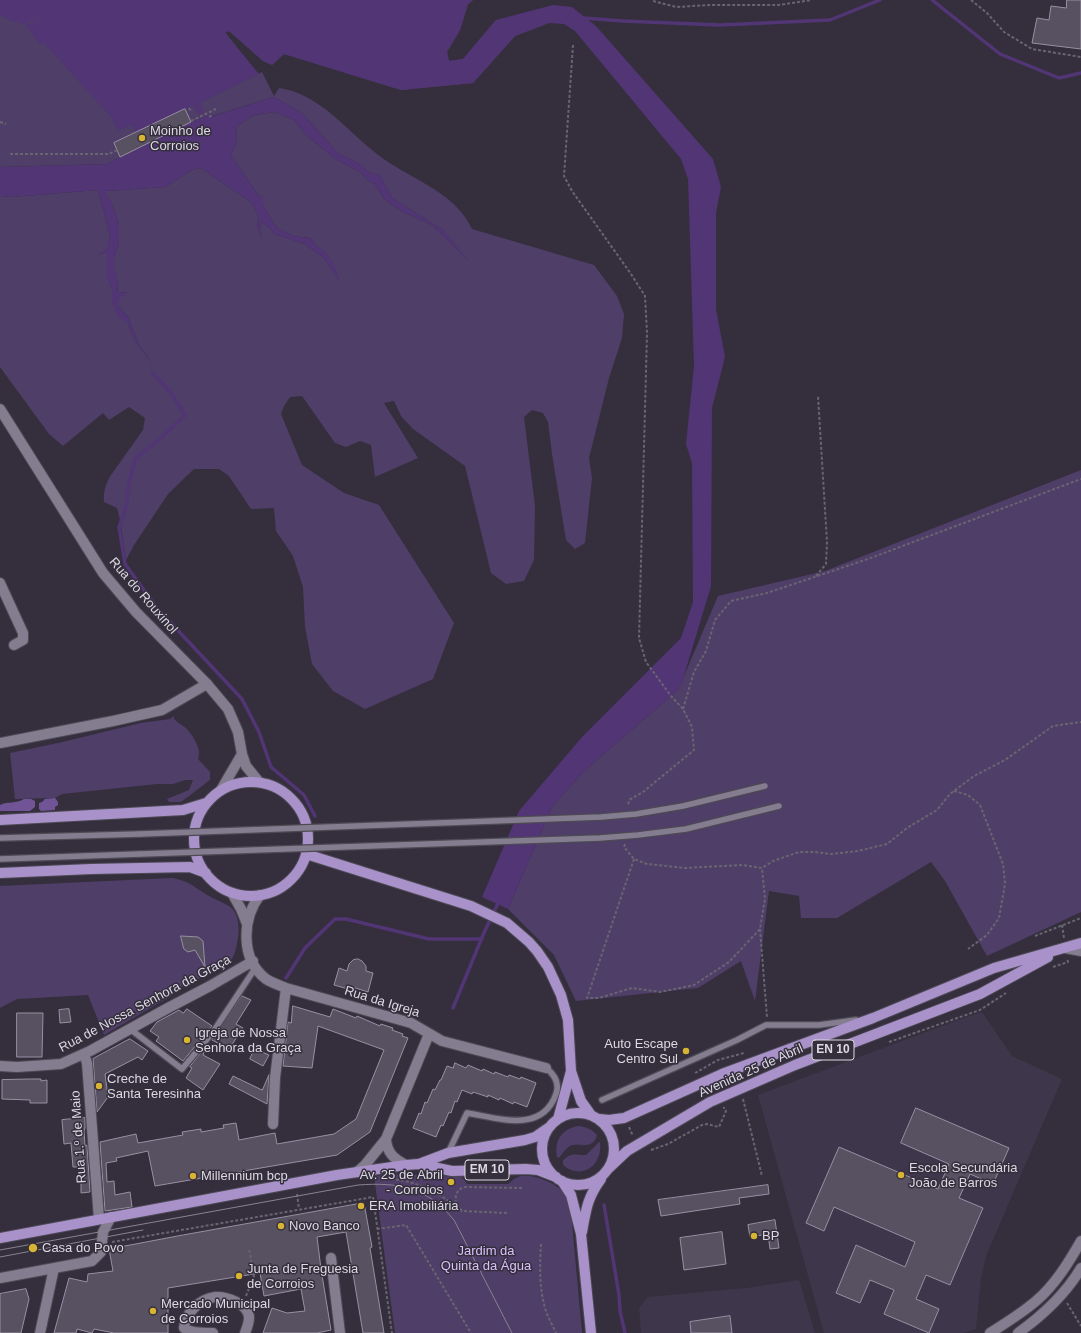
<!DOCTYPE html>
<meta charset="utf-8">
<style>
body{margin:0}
canvas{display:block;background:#342e3d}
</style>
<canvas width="1081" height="1333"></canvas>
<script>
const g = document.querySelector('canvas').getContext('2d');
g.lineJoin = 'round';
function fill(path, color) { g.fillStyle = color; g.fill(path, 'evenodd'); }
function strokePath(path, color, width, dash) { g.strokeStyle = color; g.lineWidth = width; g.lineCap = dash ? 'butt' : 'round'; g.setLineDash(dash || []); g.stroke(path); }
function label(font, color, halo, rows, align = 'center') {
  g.font = font + ' Helvetica,sans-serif'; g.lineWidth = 3; g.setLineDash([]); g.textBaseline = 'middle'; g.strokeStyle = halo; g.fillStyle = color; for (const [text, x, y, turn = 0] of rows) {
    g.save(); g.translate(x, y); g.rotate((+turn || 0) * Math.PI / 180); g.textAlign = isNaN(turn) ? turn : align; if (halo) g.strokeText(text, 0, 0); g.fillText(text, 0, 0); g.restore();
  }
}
fill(new Path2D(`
 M982,1012L1012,1056L1062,1079L986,1256L981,1279L976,1329L963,1333H824L758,1095L958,1020Z
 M799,1280L815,1333H641L639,1308L648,1297L747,1288Z`), '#3e364b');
fill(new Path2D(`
 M0,0H473L468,4L460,30L447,52L449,61L463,59L496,20L549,23L515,36L473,83L401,90L284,54L272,65L263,61L229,31L225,32L258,74L262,72L274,96L279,88C320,94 346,130 377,154C408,179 454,190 472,229L594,265L617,296L624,314L622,338L609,378L589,458L592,478L585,543L575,549L566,540L552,454L548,422L543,413L532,410L524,417L535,506L534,560L524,581L506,584L491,573L465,466L413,429L401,416L394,401L384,403L418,458L375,477L371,445L360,441L346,447L335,443L302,396L290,397L284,406L281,414L302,465L344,493L379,505L454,623L433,679L365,709L333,691L312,664L305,627L303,587L293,556L276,531L274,508L251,509L229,476L219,469H194L168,494L134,545L126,560C123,543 122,525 117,508L104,502C103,492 106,483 111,475L143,430L145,418L129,407L109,420L103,413L63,446L49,434L0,367V196L12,197L98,190L110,236L108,248L98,255L107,252L108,277L112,289V301L128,323L131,333L138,346L149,359V358L139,345L128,317L117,305L119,297L128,292L118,293L117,279L114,270V258L119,242V225L111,201L106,196L105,191L165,187L192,170L201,168L252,203L259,218L257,226L262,238L260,226L263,222L275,234L305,244L324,258L339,280L327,255L314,243L310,238L293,236L277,228L263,206V195L260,198L231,155L236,144L237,126L254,115L275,112L294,120L307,136L337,160L360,172L369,181L375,184L384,199L401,211L432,225L466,258L443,230L392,198L380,175L370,173L358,163L339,154L302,113L274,97L212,116V114L191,122L120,157L108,164L0,167Z
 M1081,470V912L987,956L945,881L931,862L837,918H801L799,896L769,891L755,1001L741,961L698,988L576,1001L554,955L508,909L552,807L583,772L678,690L718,596L825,571Z
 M174,716V719C178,723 184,726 187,729C194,737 202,750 198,759L210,772V780L181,802H169L167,799L189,790L193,780H185L173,784H157L62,794L55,798L15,799L10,753L58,743L141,723L170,719Z
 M172,878C189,881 193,886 207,895C214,899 222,902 229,906C240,913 240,932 237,943C236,949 234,958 229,963C212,977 187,979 171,996L104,1035L88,995L17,999L0,1008V886Z
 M578,1126C587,1127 591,1129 597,1135C593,1151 579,1142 570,1146C565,1149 562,1154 559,1158L557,1157C554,1140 562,1129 578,1126Z
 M599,1142H600C603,1165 582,1181 563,1165V1160C574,1151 575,1156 586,1155Z
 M400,1174L462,1177L467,1184H508C511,1182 513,1179 516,1178C527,1171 554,1182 562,1191C568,1197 569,1204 571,1212L582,1333H395L374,1176Z`), '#4f3e67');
fill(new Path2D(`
 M55,798L58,802V805L55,807V810L41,811L39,809V803L42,802L45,799Z
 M24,799H31L35,801V807L30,811H0V805C8,801 16,804 24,799Z`), '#705496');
fill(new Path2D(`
 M0,0H473L468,4L460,30L447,52L449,61L463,59L496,20L553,5L572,7L596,26L713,159L721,187L716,213V309L725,357L712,408L711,586L683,679L678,690L583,772L552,807L508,909L482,897L519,811L582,737L681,638L693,602L692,463L686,444L694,366L688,179L681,159L575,31L564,24L549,23L515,36L473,83L401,90L284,54L272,65L263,61L229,31L225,33L259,74L200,103L204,113L199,115L193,106L185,109L136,133L132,124L118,131L111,117L44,43L40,44L26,26L36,21L33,20L24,24L12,21L0,15Z
 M274,97L302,113L339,154L358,163L370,173L380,175L392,198L443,230L470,262L432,225L401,211L384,199L375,184L369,181L360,172L337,160L307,136L294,120L275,112L254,115L237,126L236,144L231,155L260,198L263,195V206L277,228L293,236L310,238C315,245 322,249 327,255C334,263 337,272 340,282L324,258L305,244L275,234L263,222L260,226L263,240L257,226L259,218L252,203L201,168L192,170L165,187L106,191V196L111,200L119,225V242L114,258V270L117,279L118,293L129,292L120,297L117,305L128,317L139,345L149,358L153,373L149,359L138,346L131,333L128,323L118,317L112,301V289L107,277V252L95,257L108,248L110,236L98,190L12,197L0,196V167L108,164L120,157L191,122L212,114L213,116Z`), '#513574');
strokePath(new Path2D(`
 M932,0L1000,54L1059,78L1081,73
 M583,18L623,21L720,25L830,20L880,0
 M153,373L171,393L185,415L162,437L135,459L128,488L127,505L119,527L125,564L157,608L242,699L259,732L271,767L304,795L315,816
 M286,978L305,948L335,919H346L429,939H482
 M453,1008L483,935L499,901
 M604,1205L619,1295L620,1311L625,1333`), '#513574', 3.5);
const building = new Path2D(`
 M1067,0H1081V49L1032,43L1037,18L1049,20L1051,6L1066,8Z
 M185,109L191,122L120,157L114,143Z
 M181,936L198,937L203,941L205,967L195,950L188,952L184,949Z
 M358,959L362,961L366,966V971L373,973L368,992L349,986L348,989L334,985L339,968L347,971L349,964L353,960Z
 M242,996L251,1000L236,1024L243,1028L229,1049L212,1040Z
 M293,1006L330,1017L333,1009L356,1018L357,1016L380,1026L381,1024L393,1028L392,1030L403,1034L402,1036L408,1038L370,1132L337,1155L155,1186L148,1151L116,1158L117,1161L106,1163L107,1182L114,1181L115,1195L130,1192L132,1207L105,1211L100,1142L136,1134L138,1143L183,1135L182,1132L201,1129V1132L224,1128L223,1125L236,1123L239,1140L275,1133L277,1144L334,1134L356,1119L384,1050L318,1026L312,1068L283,1066L288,1022L291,1023Z
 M69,1009L71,1022L60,1023L59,1010Z
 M187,1009L212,1026L183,1061L156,1041L159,1037L150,1031L157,1022L179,1010L183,1013Z
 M17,1013H43L42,1057H17Z
 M130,1039L148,1051L142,1060L138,1057L105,1074L108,1097L97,1112L93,1059Z
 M207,1045L203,1055L220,1064L203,1090L186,1078L192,1068L190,1067Z
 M255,1049L269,1055L263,1066L250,1059Z
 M455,1063L466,1068L468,1065L482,1071L483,1069L494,1074L495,1072L508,1077L509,1075L520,1079L521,1077L536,1083L527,1107L514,1102L513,1104L500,1098L499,1100L488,1095V1097L473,1092L472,1094L462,1090L457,1102L455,1101L451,1113L449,1112L443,1126L441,1125L436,1137L413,1128L419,1113L421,1114L425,1102L427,1103L433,1089L435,1090L440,1080H441L447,1066L453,1068Z
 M269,1075L267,1104L229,1084L233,1076L262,1090Z
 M30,1079H41V1081L47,1080V1103H30V1100L2,1099V1080Z
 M916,1108L1009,1148L993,1184L970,1174L959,1198L983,1208L950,1285L926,1275L916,1299L939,1309L929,1333L884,1314L894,1290L870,1280L860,1303L836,1293L856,1245L905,1267L915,1242L834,1207L824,1231L806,1223L839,1147L938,1189L949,1164L901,1143Z
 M85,1118V1128L84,1131L85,1146L87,1145L90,1192L81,1193V1167H73L71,1143L64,1144L62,1120Z
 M768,1185L769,1194L739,1198L740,1204L661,1216L658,1200Z
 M364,1203L372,1247L370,1248L384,1333H363L346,1232L317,1237L321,1269L331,1330L317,1333H263L272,1308L287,1313L305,1311L301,1289L264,1296L260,1273L168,1288V1333H114L94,1329L92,1333L77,1329L76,1333H54L69,1278L87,1282L88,1274L113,1271L109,1249L183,1235Z
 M775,1220L779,1248L770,1249L768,1234L750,1237L748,1225Z
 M722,1232L726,1264L684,1270L680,1238Z
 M26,1289L29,1299L21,1333H0V1294Z
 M730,1316L732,1333H691L690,1322Z`);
fill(building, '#575161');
strokePath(building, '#9790a2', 1);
const lane = new Path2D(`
 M0,838L140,834
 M0,859L140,854
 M130,1029L182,1069L213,1032L256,967
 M602,1100L737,1040L766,1025H819L856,1020
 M448,1153L467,1113C498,1118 542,1134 556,1094C560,1083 555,1075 546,1068`);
const street = new Path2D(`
 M0,583L23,633V640L14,645
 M0,743L113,721L162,710L207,684
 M232,893L241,909L247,924
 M260,895C242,919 240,959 266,979C272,983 279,985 286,988L411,1023L442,1041L546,1068
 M84,1054L87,1063L99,1219
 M0,1066L17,1067L61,1064L90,1051L168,1008L210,986L253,961
 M273,1124L275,1078L286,988
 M386,1139C387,1153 394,1159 406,1165
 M357,1172L365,1165L386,1139L429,1034
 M331,1258L340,1333
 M0,1278L92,1261L101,1252L103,1232L111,1217
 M40,1333L54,1268
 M213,1333C204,1333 190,1333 184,1328C185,1313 200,1299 215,1297C226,1296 249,1304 249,1318C249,1323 247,1328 245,1333`);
const secondary = new Path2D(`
 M0,409L103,573L136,612L207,684L228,709L238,732L242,754L246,766L259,782
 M221,790L242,754
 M1065,948L1081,951
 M990,1333C1006,1323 1022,1313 1036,1301C1055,1285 1069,1262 1081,1241
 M1018,1333C1043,1315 1065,1295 1081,1268`);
const primary = new Path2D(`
 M194 839a57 57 0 1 1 114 0a57 57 0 1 1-114 0Z
 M0,820L183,810L206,803
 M306,854L471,906L507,923L529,942L537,951L548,967L561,995L568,1020L571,1071L581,1101L591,1115
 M0,873L91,869L190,867L206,873
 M542 1149a36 36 0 1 1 72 0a36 36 0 1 1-72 0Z
 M558,1119L571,1071
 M599,1119L609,1120L624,1118L722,1074L873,1018L994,968L1081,943
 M419,1164L448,1153L525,1140L535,1137L548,1128
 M609,1168L627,1151L710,1102L795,1065L980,994L1048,957
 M562,1181L571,1195L581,1234L591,1333
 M582,1232C586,1210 587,1198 601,1179
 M0,1238L337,1175L406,1165L418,1164L452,1171L526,1169L538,1170L556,1177`);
strokePath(lane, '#4d4955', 8);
strokePath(street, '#4d4955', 12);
strokePath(secondary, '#4d4955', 12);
strokePath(primary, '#4d4955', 12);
strokePath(new Path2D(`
 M971,0L987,13L1004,32L1032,49L1081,57
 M653,1L676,7L710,5H779L811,0
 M573,45L564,176L572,191L631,274L645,296L647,333L639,638L646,662L671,696L683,709L692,727L694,750L643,792L629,800L628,806
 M189,108L191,111
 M209,117L212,115
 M191,121L216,109
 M0,122L6,124
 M10,154H109L117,150
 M816,576L826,564L827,542L818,396
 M683,709L694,672L706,651L715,620L731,601L767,593L868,559L1081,479
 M954,791L968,795L980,805L1003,864L1005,884L999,918L987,935L968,949
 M625,844L624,847L634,859L647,864L685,868L742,865L762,868L773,861L799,852H815L831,854L858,851L887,844L907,828L937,810L950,794L974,776L1005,760L1053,726L1081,722
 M634,859L587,998H599L632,988L660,992L694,985L729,962L760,929L765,899L762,868
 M1062,925L1064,938
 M760,929L767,1017
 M1035,936L1081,918
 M1053,967L1068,962L1067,958
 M889,1042L980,1010L1006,993
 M695,1073L718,1060L744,1053
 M743,1099L762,1176
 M629,1127L633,1136
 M651,1150L668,1144L702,1125L707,1124L719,1127L726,1111L724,1109V1107
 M391,1179C417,1181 438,1193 459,1208
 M297,1194L299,1209
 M507,1213L462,1211L456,1204C455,1196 456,1190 464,1187L523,1188
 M377,1229L406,1225L471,1333
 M112,1242L373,1197L392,1333
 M541,1244C540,1264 539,1284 544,1304C546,1314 552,1324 556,1333
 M246,1296L254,1276L249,1248
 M1067,1303L1081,1326`), '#696471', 2, [3, 2]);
strokePath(lane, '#847d8f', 5.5);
strokePath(street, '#847d8f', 10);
strokePath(secondary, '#847d8f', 10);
strokePath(primary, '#a992c9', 10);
strokePath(new Path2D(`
 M0,1250L358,1185C398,1182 427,1187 454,1220L512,1333
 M0,1257L143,1230`), '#88838f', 1);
const laneBridge = new Path2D(`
 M140,834L601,817L636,814L683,806L765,786
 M140,854L600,838L638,835L686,829L779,806`);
strokePath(laneBridge, '#4d4955', 8, []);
strokePath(laneBridge, '#847d8f', 5.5);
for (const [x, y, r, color] of [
 [142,138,4,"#d8b434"],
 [187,1040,4,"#d8b434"],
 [686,1051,4,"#d8b434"],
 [99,1086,4,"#d8b434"],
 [901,1175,4,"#d8b434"],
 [193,1176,4,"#d8b434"],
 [451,1182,4,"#d8b434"],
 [361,1206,4,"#d8b434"],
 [281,1226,4,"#d8b434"],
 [754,1236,4,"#d8b434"],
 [33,1248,5,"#d8b434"],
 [239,1276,4,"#d8b434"],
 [153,1311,4,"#d8b434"]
]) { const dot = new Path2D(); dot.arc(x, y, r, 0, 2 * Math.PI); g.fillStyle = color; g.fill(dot); strokePath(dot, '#342e3d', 1.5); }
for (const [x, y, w] of [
 [833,1050,42],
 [487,1170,44]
]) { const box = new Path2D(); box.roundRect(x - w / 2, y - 10, w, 20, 3); g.fillStyle = '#342e3d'; g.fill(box); strokePath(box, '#dcd9e2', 1); }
label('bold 12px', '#dcd9e2', null, [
 ["EN 10",833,1050],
 ["EM 10",487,1170]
]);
label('13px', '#dcd9e2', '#342e3d', [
 ["Moinho de",150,131],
 ["Corroios",150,146],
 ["Igreja de Nossa",195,1033],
 ["Senhora da Graça",195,1048],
 ["Auto Escape",678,1044,"right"],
 ["Centro Sul",678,1059,"right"],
 ["Creche de",107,1079],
 ["Santa Teresinha",107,1094],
 ["Escola Secundária",909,1168],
 ["João de Barros",909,1183],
 ["Av. 25 de Abril",443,1175,"right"],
 ["- Corroios",443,1190,"right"],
 ["Millennium bcp",201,1176],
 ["ERA Imobiliária",369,1206],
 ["Novo Banco",289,1226],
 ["BP",762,1236],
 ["Casa do Povo",42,1248],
 ["Junta de Freguesia",247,1269],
 ["de Corroios",247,1284],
 ["Mercado Municipal",161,1304],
 ["de Corroios",161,1319]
], 'left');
label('13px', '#dcd9e2', '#342e3d', [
 ["Rua do Rouxinol",143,596,49],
 ["Rua da Igreja",382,1002,17],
 ["Rua de Nossa Senhora da Graça",145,1004,-28],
 ["Avenida 25 de Abril",751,1071,-24],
 ["Rua 1.º de Maio",79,1137,-94]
]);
label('13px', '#d8c2fb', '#342e3d', [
 ["Jardim da",486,1251],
 ["Quinta da Água",486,1266]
]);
</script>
